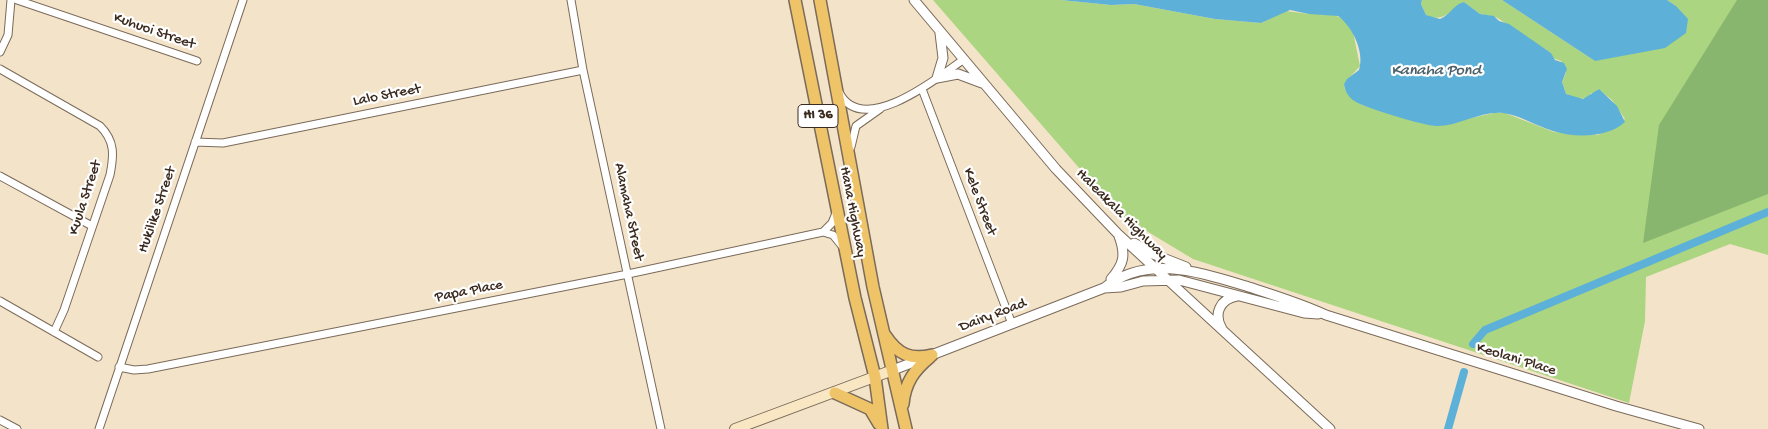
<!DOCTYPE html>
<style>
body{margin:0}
canvas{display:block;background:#f3e3c8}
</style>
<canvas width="1768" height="429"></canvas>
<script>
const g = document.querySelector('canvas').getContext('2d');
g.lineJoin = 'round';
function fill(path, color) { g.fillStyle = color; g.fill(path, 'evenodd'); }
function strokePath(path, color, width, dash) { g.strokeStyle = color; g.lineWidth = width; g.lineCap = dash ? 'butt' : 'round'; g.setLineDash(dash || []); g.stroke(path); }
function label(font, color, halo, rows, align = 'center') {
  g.font = font + ' "Gochi Hand",sans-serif'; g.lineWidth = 4.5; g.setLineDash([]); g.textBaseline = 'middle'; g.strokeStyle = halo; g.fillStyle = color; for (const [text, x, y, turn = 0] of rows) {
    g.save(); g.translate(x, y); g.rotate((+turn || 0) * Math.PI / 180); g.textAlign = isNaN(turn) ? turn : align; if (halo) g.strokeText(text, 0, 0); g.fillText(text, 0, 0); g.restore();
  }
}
fill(new Path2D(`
 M933,0H1061L1111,5L1134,4L1215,19L1261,23L1286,11L1309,14H1332L1343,19L1353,32L1360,66L1344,84L1345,90L1362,105L1436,126L1494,113H1505L1554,132L1598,135L1625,119L1612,100L1598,89L1596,93H1591L1588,98L1578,99L1566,94L1562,82L1566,73L1561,61L1553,58L1551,53L1496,17L1480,14L1464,2C1450,11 1443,23 1426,15L1421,4L1422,0H1502L1595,61L1676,6L1667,0H1768V255L1730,244L1646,277L1645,321L1629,403L1193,259L1120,215Z`), '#abd580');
fill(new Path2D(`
 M1737,0H1768V194L1643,243L1659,125Z`), '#88b66e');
fill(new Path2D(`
 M1061,0H1422L1421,4L1426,15L1440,19C1450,15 1454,4 1464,2L1480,14L1494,16L1499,21L1509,24L1551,53L1555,60L1564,63L1567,69L1562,82L1566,94L1583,99L1599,89L1617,106L1625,122C1608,138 1574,138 1553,131C1536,126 1520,115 1503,113C1480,111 1457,127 1436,126C1425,126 1366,108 1356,102C1349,98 1345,92 1344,84L1347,79L1359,70C1365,52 1352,26 1338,16L1309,14L1290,10L1261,23L1215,19L1134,4L1111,5Z
 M1502,0H1667L1676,6L1688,19L1686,33L1665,48L1595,61Z`), '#5db1d8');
strokePath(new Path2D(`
 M1473,344L1485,330L1768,212
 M1448,429L1464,372`), '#5db1d8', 8);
const minor = new Path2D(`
 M17,0L197,61
 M571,0L583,70L661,429
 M0,52L8,35L11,0
 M0,69L100,126C115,141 114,155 110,175L64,310L54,332
 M922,89L1012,324
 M839,92C862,139 939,77 964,59
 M195,142L223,143L583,70
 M851,147L856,126L880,109
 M0,176L92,226
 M823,232L832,223L836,213
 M0,301L98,357
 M119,367L134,370L148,369L628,274L823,232L833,235L842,246
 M0,420L17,429
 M99,429L243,0`);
const tertiary = new Path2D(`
 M914,0L1056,169L1118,234L1330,429
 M937,78L958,74L982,83
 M937,78L943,58L940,33
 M1134,243L1153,254L1186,267
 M1111,279C1124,264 1126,255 1119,236
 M1104,288L1121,287L1143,281L1179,280L1304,313L1318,314
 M1222,329C1213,314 1220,299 1237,296
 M893,370L1104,288C1147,254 1199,272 1246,286C1273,295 1300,303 1326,315L1616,406L1699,429`);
const secondary = new Path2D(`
 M735,429L893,370`);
const primary = new Path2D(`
 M795,0L855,298L875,377L882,429
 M820,0L873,287L906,429
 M885,335C898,355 911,360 932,355
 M835,393L870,409L879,424
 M903,404C905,383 914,370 930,357`);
strokePath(minor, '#7b6b5a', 9);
strokePath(tertiary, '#7b6b5a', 11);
strokePath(secondary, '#7b6b5a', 12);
strokePath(primary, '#7b6b5a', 14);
strokePath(minor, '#fff', 7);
strokePath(tertiary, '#fff', 9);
strokePath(secondary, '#f9e7c3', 10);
strokePath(primary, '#efc469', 11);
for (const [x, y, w] of [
 [818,116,40]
]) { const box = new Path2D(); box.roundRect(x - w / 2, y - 11.5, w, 23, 4); g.fillStyle = '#fff'; g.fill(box); strokePath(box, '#3b2a1e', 1); }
label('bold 14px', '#3b2a1e', null, [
 ["HI 36",818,116]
]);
label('15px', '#3b2a1e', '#fff', [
 ["Kuhuoi Street",154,32,19],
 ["Lalo Street",387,96,-11],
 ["Kuula Street",86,198,-72],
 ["Kele Street",979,202,69],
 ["Hukilike Street",158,210,-71],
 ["Alamaha Street",628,212,78],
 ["Hana Highway",852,212,79],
 ["Haleakala Highway",1121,215,45],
 ["Papa Place",469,292,-11],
 ["Dairy Road",993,316,-21],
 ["Keolani Place",1516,360,17]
]);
label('italic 16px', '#496068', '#fff', [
 ["Kanaha Pond",1436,72]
]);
</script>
